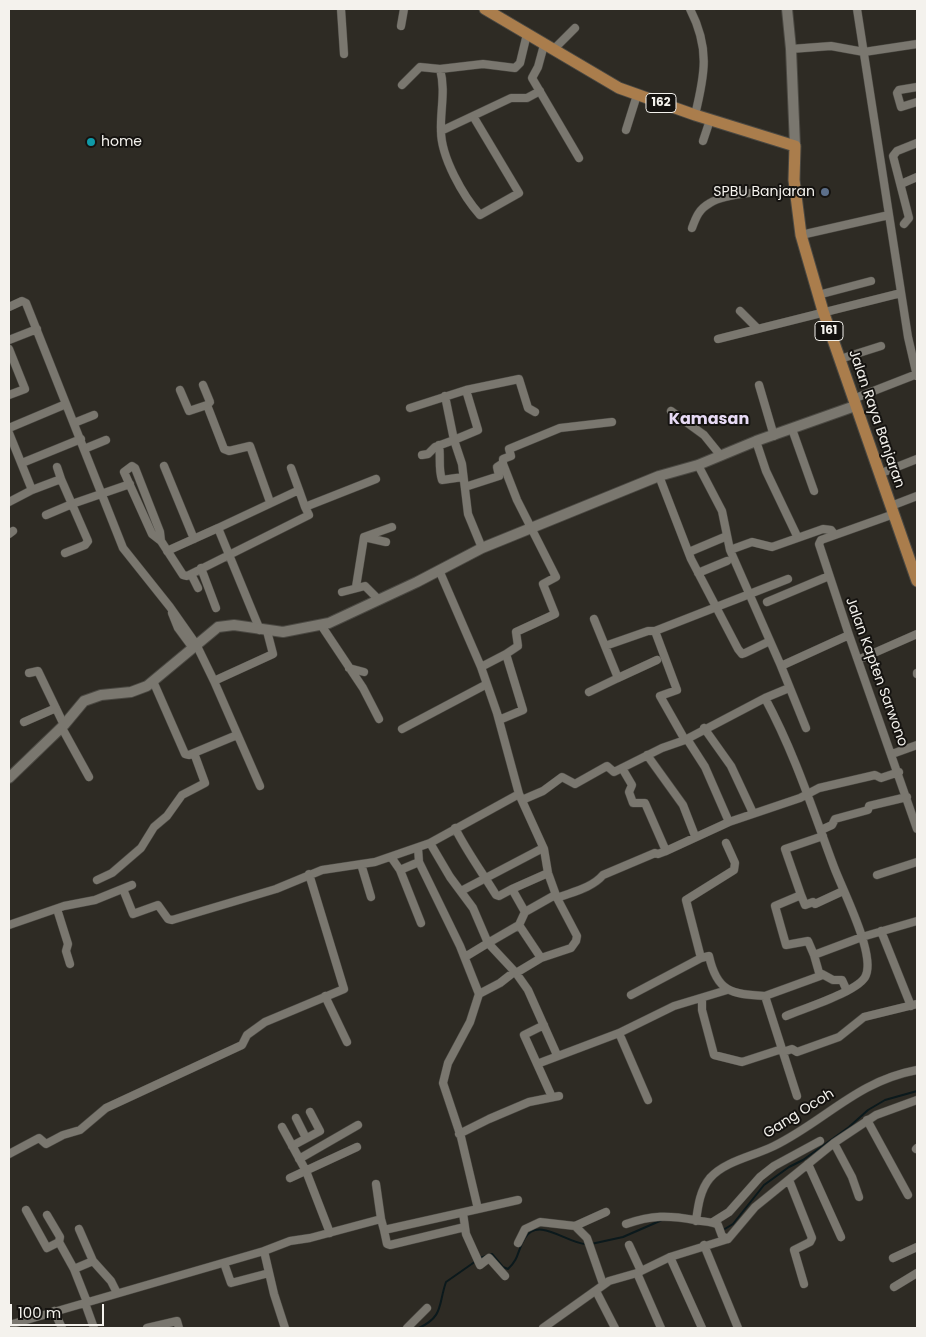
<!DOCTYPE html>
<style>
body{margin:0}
#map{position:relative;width:926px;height:1337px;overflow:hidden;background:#2e2b24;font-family:Poppins,sans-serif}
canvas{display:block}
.frame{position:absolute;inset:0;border:10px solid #f4f2ed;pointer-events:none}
.scale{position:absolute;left:10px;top:1304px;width:94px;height:22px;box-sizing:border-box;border:2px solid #f4f2ed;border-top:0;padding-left:6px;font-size:15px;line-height:18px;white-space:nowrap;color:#f4f2ed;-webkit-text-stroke:4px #151310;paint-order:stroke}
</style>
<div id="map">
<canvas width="926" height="1337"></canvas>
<div class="frame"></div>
<div class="scale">100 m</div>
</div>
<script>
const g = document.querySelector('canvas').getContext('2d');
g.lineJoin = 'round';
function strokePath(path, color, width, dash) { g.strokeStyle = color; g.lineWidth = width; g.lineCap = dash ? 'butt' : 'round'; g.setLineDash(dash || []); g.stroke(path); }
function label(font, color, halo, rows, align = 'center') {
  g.font = font + ' Poppins,sans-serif'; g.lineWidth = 4; g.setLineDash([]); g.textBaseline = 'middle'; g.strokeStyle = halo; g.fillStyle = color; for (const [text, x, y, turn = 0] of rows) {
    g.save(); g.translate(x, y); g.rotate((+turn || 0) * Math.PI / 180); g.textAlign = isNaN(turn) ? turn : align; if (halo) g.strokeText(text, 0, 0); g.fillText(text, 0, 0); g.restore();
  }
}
strokePath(new Path2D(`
 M723,1230L733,1224L764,1185L789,1167L803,1160L849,1127L868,1110L885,1100L917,1091
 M591,1244L623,1237L662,1220
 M480,1258L492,1254L503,1267L508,1269C520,1258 517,1250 525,1238C538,1216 568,1244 586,1244
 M419,1328C444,1316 438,1305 446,1282L476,1261`), '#0b191c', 2);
const street = new Path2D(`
 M341,9L344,54
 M690,9C710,48 705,74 695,115
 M857,9L908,337L917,376
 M401,26L404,9
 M544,45L538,67L532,78L579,158
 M791,49L831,46L864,52L917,44
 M553,50L575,28
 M440,69C446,91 440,110 441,131C441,157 463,196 480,215L519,193L473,116
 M402,85L420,67L440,69L483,64L515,68L520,63L527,34
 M917,87L899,90L897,93L901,107L917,102
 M626,130L637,95
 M441,131L511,98H527L540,91
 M703,141L710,120
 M901,184L917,177
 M904,224L909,218L893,156L897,151L917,143
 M692,228C696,217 699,209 710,203C725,193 776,190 795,191
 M801,235L889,215
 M818,295L871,281
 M9,307L22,301L26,303L66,404
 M740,311L757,328
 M718,339L901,293
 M9,340L37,329
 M9,349L25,389L9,395
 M840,359L881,346
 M203,385L210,402L207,405L224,449L229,451L250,446L270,502
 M759,385L774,436
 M180,390L189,411L207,405
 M466,390L478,430L454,440L462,464L468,514L482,548
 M853,399L917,374
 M410,408L466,390L519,379L528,408L535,412
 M671,411L704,435L721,456
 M74,423L94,415
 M9,428L66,404L123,548L170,607L196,644L214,681L260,786
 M792,429L814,491
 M9,433L32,490L9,502
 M756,441L766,471L797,536
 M439,445C441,458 438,468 442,480L463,477
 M84,449L106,440
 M422,455L428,454L435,447L454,440L445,396
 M22,463L81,439
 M698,465L722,511L730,550L770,641
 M164,466L194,539
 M57,467L61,479
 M879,474L917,459
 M659,476L691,559L738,649L742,654L745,653L770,641L781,666
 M465,487L499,476L497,467L503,463V459L511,456L509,449L560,428L612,422
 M32,490L61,479L88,541L85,545L65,553
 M299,490L305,507L376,479
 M891,506L917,496
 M894,514L821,540L819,544L849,635L917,829
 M46,515L72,504L130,484
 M9,534L13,531
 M364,537L386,542
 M161,541L152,534L124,472L132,466L135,468L160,532L161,541L183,575L187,576L309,515L305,507
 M730,550L752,542L772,547L823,529L831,530L834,534
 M167,551L218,528
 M689,552L727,536
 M201,568L216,608
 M439,570L481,667L497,713L519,794L430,843L450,877L473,908L488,943L519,925L525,912L512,889L499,896L496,895C482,872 467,852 455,828
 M698,573L727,561
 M191,574L198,588
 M356,587L364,537L392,527
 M342,592L365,586L378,599
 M767,602L829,576
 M172,613L178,628L192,647
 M594,619L605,646L648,631H655
 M321,625L363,688L379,719
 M260,630L218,528L299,490L291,468
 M858,660L917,634
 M481,667L506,654
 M349,668L364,672
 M29,673L38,671L64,725
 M917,673V674
 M618,678L657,660
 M153,681L185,754L189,755L237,735
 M214,681L273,654L267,631
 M589,692L618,678L605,646
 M765,698L685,740L660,696L677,690L655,631L788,579
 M499,720L523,710L506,654L518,646L516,632L555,614L543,584L556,577L517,500L503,464
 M24,722L56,708
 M62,728L89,777
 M704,728L731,766L753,813
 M806,728L781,666L849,635
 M402,729L487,684
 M687,739L705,767L729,822
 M892,754L917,745
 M647,755L683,805L695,836
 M522,800L543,791L562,777L575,784L607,766L614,772L662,748L685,740
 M821,830L832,825L835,819L868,810L869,806L907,797
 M666,851L729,822L800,798L819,788L875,775L881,778L899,772
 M391,857L400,870L421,923
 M361,864L371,897
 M400,870L419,862L418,848
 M877,875L917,862
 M97,880L112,873L141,848L154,827L167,816L182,795L205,783L194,753
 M123,889L133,914L158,905L168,919L172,920L276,889L322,870L375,862L430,843
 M512,889L548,873
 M461,891L543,848
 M801,895L785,849L823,836
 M557,898C572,892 592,888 603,875L655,853L658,854L666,851L645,803H633L629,792L632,785L622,768
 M57,909L68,944L66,951L70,964
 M525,912L555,895
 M9,925L64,906L95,900L132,885
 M519,925L541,958
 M881,931L911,1006
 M814,955L808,941L786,945L775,906L801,895L805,905L813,902L815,904L843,891
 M465,957L488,943L516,973L541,958L571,948L576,941L577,936L557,898L548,873L544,849L519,794
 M701,958L686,900L734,870L735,863L726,843
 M516,973L528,990L557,1055
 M822,974L833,980H842L847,991
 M479,994L500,983L514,972
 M631,995L701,958L709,956C717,992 731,994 765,996
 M325,996L347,1042
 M702,998V1010L714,1055L742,1062L782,1049
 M786,1016C802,1009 861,991 866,975C875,953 843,891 834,867C812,808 795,754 765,698L789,688
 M544,1025L524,1035L552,1097
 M619,1033L648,1100
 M783,1052L792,1049L797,1052L839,1037L864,1017L917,1004
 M537,1064L619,1033L674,1006L727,990
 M797,1096L765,996L820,976L814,955L862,937L917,921
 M296,1118L306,1138
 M867,1120L908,1195
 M282,1127L306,1171L330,1233
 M459,1134L489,1119L529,1102L559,1096
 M834,1143L852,1177L859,1197
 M292,1146L320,1131L310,1112
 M916,1149L917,1148
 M9,1154L39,1138L46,1144L63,1135L80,1130L106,1108L242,1045L247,1035L265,1022L344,989L309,874
 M299,1159L358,1125
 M808,1164L841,1237
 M290,1178L357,1147
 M789,1180L812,1238L810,1242L794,1250L804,1284
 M376,1184L381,1219
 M478,1209L518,1200
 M26,1210L47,1248L59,1242L74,1269
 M463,1213L466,1234L480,1265L489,1258L505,1276
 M47,1215L60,1237L59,1242
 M696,1221C698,1206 700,1190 710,1178C725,1161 754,1156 774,1146C825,1121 857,1081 917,1070
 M713,1222L729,1212L760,1177L774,1166L820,1141
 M626,1224C652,1215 668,1215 695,1220C703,1222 711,1221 718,1225L722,1236L728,1239
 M575,1226L606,1212
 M79,1229L93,1261L74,1269L87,1302
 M384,1230L387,1244L390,1245L465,1227
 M518,1243L525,1229L540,1222L575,1226L587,1238L603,1284
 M629,1245L641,1271
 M704,1245L738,1328
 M264,1251L274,1294L285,1328
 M670,1257L702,1328
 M893,1258L917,1247
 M93,1261L111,1281L117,1293
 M224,1263L231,1283L269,1273
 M637,1273L661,1328
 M894,1287L917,1273
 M596,1291L615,1328
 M85,1303L94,1328
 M54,1311L62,1328
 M9,1325L264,1251L290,1241L310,1238L381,1219L384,1230L478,1209L461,1137L443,1083L448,1063L470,1022L479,994L460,946L419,862
 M147,1328L177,1321L179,1328
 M407,1328L427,1308
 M543,1328L609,1281L637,1273L670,1257L728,1239L755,1207L834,1143L876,1115L917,1100`);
const secondary = new Path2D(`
 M787,9L791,49L795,146
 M9,778L64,725L84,701L101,695L131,692L147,686L218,627L234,625L283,632L329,623L417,582L482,548L659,476L698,465L756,441L855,406`);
const primary = new Path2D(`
 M485,9L619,88L695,115L795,146L794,180L801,235L823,311L917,581`);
strokePath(street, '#4b4943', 9);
strokePath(secondary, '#4b4943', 12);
strokePath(primary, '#4b4943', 13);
strokePath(street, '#7a776f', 8);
strokePath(secondary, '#7a776f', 10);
strokePath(primary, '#aa7d4c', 11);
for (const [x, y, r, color] of [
 [91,142,5,"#0f9aa8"],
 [825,192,5,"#5c6f8a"]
]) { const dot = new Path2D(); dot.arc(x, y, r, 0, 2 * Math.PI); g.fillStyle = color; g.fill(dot); strokePath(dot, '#151310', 2); }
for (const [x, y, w] of [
 [661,103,30],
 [829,331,28]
]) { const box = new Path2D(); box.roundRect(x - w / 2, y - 9.5, w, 19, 4); g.fillStyle = '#151310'; g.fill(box); strokePath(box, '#f4f2ed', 1); }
label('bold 12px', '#f4f2ed', null, [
 ["162",661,103],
 ["161",829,331]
]);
label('14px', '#f4f2ed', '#151310', [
 ["home",101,142],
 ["SPBU Banjaran",815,192,"right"]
], 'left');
label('14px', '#f4f2ed', '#151310', [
 ["Jalan Raya Banjaran",876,419,71],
 ["Jalan Kapten Sarwono",876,672,70],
 ["Gang Ocoh",799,1114,-32]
]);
label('bold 16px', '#e7daf5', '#151310', [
 ["Kamasan",709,420]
]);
</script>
